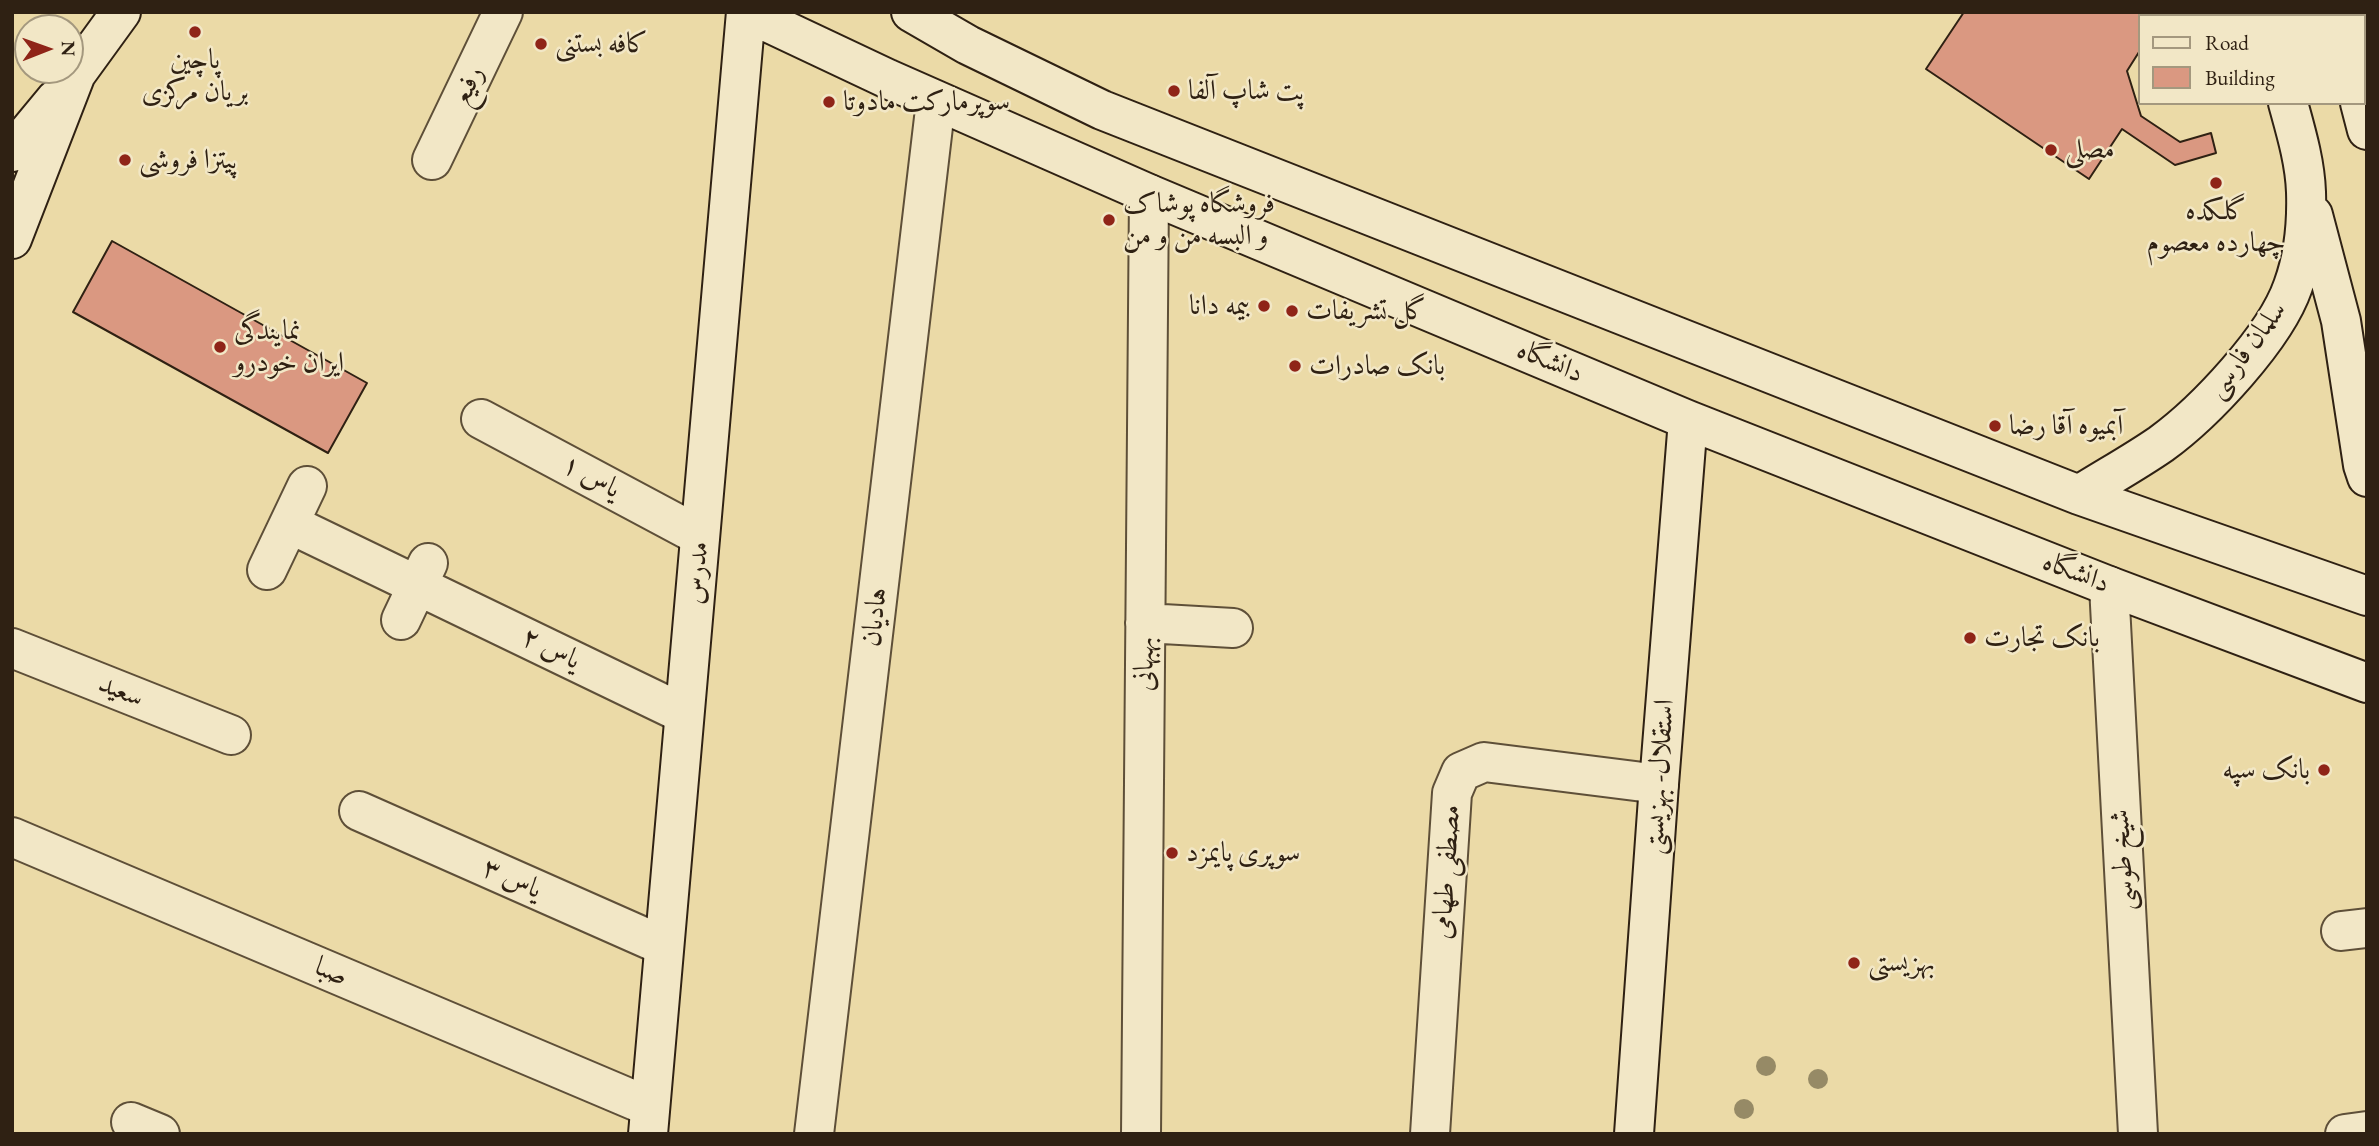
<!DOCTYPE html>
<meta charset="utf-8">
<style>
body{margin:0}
#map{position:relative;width:2379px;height:1146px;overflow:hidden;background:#ebdaa7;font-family:"EB Garamond",serif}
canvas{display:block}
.frame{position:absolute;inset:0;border:14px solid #2f2113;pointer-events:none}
.legend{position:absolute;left:2138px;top:14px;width:228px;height:91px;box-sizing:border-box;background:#f2e7c6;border:2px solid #a4987e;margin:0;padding:9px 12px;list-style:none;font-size:21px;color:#2f2113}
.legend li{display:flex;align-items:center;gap:14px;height:35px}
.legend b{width:35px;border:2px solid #a4987e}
.north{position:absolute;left:14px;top:14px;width:70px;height:70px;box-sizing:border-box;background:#f2e7c6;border:2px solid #a4987e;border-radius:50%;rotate:89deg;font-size:19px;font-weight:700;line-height:28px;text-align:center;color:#2f2113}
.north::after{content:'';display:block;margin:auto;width:24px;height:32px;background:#8f2418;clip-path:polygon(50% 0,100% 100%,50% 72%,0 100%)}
</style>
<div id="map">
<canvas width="2379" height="1146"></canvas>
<div class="frame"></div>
<ul class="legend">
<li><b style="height:9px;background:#f2e7c6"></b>Road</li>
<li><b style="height:19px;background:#da9881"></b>Building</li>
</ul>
<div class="north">N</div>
</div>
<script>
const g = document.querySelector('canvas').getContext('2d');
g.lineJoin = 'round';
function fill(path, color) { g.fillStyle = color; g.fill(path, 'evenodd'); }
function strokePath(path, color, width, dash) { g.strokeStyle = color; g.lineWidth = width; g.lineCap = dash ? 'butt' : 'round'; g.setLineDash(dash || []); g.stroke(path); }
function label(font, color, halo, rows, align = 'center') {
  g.font = font + ' "EB Garamond",Amiri,serif'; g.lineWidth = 5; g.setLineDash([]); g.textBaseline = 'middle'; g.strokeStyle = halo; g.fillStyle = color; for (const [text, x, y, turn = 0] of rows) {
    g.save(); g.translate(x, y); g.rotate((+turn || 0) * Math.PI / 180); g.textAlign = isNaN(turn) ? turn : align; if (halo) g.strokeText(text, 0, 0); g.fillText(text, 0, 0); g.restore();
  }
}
const building = new Path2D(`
 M1964,12H2179L2180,16H2139V52L2127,71L2141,116L2180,142L2211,133L2216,153L2175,165L2122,129L2089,179L1926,69Z
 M112,241L367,383L328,453L73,312Z`);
fill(building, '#da9881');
strokePath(building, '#2f2113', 2);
const street = new Path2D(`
 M432,160L503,12
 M481,419L700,536
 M290,524L684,714
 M267,570L307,486
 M2109,586L2138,1134
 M401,620L428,563
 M1145,623L1233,628
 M12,648L231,735
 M359,811L664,946
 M12,837L650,1107
 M2341,931L2367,928
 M131,1122L160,1134
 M814,1134L936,101
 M1141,1134L1149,194
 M1430,1134L1452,793L1461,772L1484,762L1659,784
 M2345,1134L2367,1131`);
const secondary = new Path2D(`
 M746,12L888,79L1149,194L1688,420L2109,586L2367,683
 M911,12L968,45L1102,110L2079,495L2367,596
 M2264,12L2265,16
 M2337,12L2338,16
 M2360,103L2367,130
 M12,152L56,99
 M2313,215L2341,321L2363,465L2367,477
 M12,239L76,74L121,12
 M2079,495C2106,478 2135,462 2161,444C2205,412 2275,338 2293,286C2304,256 2307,223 2306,192C2305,162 2296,132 2288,103
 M648,1134L746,12
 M1634,1134L1659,784L1688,420`);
strokePath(street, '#5e4f38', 42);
strokePath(secondary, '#2f2113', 42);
strokePath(street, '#f2e7c6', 38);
strokePath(secondary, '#f2e7c6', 38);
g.fillStyle = '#968a66';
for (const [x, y] of [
 [1766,1066],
 [1818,1079],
 [1744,1109]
]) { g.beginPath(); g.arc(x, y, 10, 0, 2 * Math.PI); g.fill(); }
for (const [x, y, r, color] of [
 [195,32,7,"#8f2418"],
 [541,44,7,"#8f2418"],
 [1174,91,7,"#8f2418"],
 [829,102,7,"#8f2418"],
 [2051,150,7,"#8f2418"],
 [125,160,7,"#8f2418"],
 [2216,183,7,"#8f2418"],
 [1109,220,7,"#8f2418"],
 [1264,306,7,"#8f2418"],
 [1292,311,7,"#8f2418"],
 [220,347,7,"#8f2418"],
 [1295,366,7,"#8f2418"],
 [1995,426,7,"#8f2418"],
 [1970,638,7,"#8f2418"],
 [2324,770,7,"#8f2418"],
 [1172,853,7,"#8f2418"],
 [1854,963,7,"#8f2418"]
]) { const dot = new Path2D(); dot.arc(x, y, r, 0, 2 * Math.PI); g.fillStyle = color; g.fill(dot); strokePath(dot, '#f2e7c6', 2.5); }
label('28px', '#2f2113', '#f2e7c6', [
 ["کافه بستنی",555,44],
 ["پاچین",195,60,"center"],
 ["بریان مرکزی",195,92,"center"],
 ["پت شاپ آلفا",1188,91],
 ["سوپرمارکت مادوتا",843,102],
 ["مصلی",2065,150],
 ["پیتزا فروشی",139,160],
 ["فروشگاه پوشاک",1123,204],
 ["و البسه من و من",1123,236],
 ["گلکده",2216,211,"center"],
 ["چهارده معصوم",2216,243,"center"],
 ["بیمه دانا",1250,306,"right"],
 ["گل تشریفات",1306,311],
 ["نمایندگی",234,331],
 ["ایران خودرو",234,363],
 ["بانک صادرات",1309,366],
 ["آبمیوه آقا رضا",2009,426],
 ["بانک تجارت",1984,638],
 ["بانک سپه",2310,770,"right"],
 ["سوپری پایمزد",1186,853],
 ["بهزیستی",1868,963]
], 'left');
label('28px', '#2f2113', '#f2e7c6', [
 ["رفیع",468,86,-64],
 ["سلمان فارسی",2247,350,-53],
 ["دانشگاه",1550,362,23],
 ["یاس ۱",591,477,28],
 ["مدرس",697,573,-85],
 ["دانشگاه",2076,573,21],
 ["هادیان",875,617,-83],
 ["یاس ۲",551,649,26],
 ["بهبهانی",1145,664,-89],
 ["سعید",121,691,22],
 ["استقلال- بهزیستی",1660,777,-86],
 ["شیخ طوسی",2123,860,-93],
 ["مصطفی طهامی",1447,872,-86],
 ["یاس ۳",512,879,24],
 ["صبا",331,972,23]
]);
</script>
